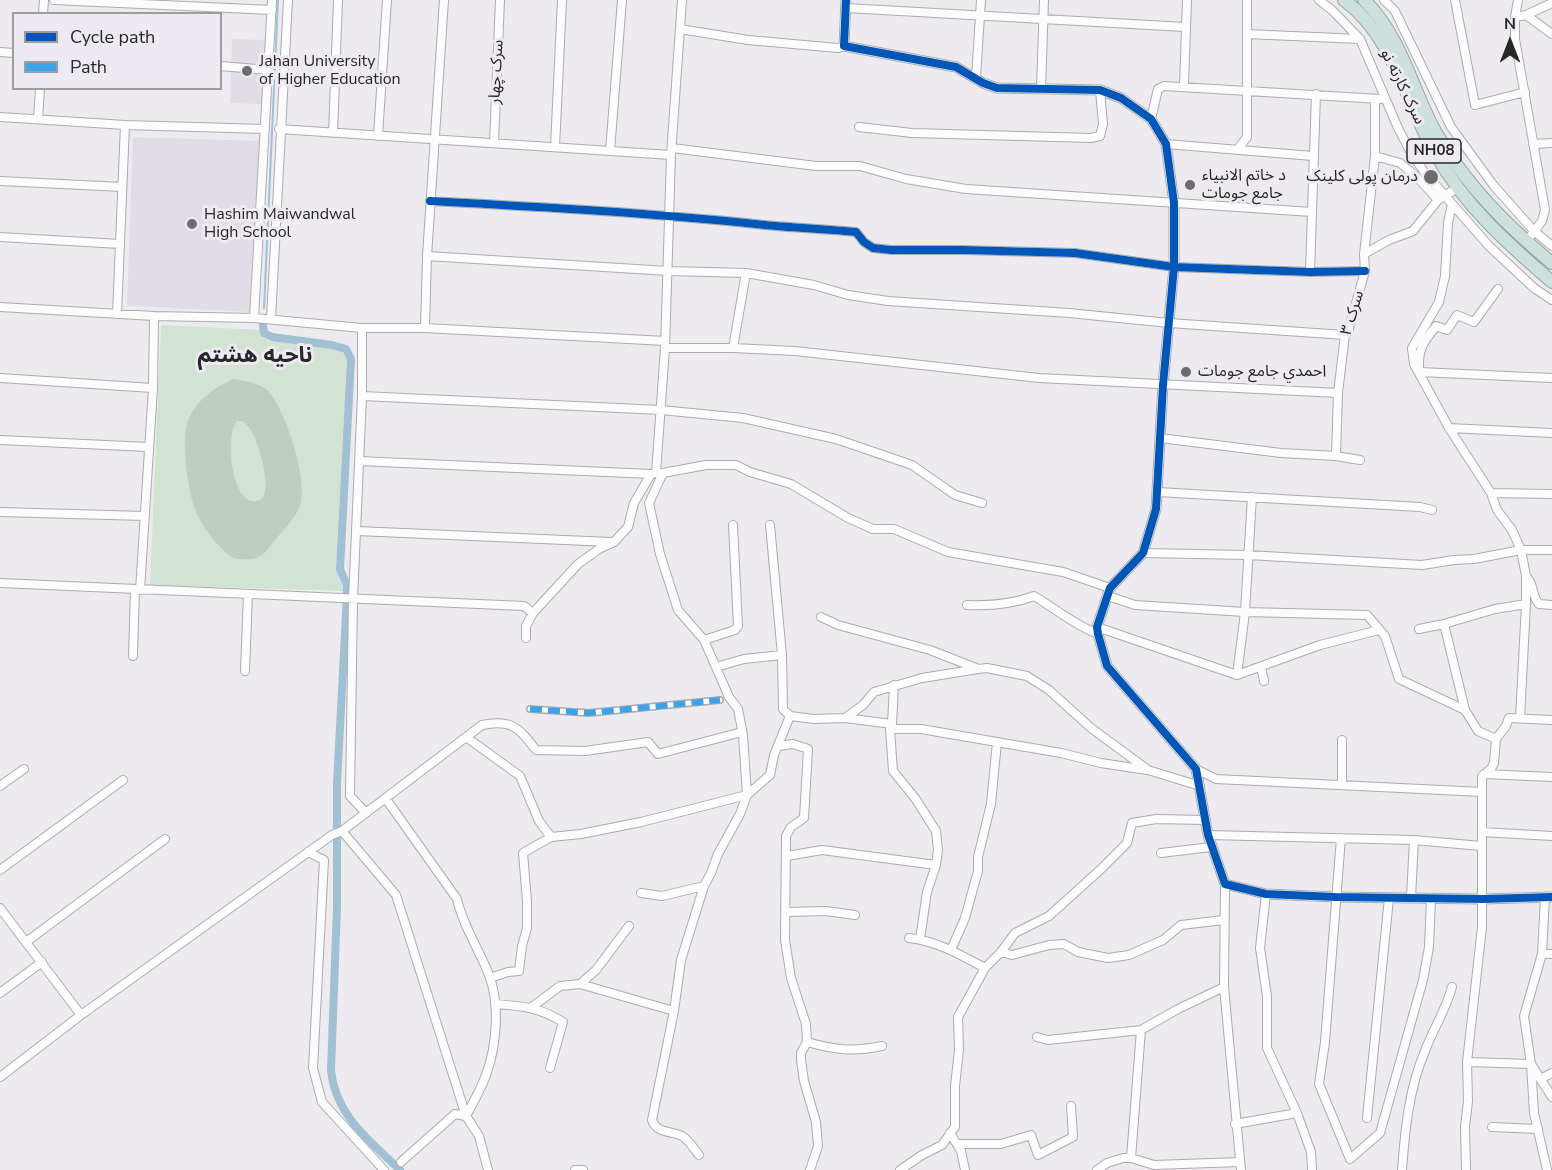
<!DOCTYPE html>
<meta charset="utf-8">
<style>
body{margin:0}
#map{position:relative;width:1552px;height:1170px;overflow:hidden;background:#eeebf0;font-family:"Nunito Sans",sans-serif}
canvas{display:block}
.legend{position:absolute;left:12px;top:12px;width:210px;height:78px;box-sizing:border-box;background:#eeeaf1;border:2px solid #9e9ca1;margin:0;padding:8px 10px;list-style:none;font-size:18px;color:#272628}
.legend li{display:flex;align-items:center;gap:12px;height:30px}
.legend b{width:30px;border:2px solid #9e9ca1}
.north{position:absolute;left:1480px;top:12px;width:60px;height:60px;-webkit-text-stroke:4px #eeeaf1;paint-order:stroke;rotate:0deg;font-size:16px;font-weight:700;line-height:24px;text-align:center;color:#272628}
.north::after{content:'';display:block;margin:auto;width:21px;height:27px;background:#272628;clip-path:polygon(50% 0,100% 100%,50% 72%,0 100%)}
</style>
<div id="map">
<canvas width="1552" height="1170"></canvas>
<ul class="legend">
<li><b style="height:8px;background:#0057b8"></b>Cycle path</li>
<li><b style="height:8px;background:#3ea2eb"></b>Path</li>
</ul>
<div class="north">N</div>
</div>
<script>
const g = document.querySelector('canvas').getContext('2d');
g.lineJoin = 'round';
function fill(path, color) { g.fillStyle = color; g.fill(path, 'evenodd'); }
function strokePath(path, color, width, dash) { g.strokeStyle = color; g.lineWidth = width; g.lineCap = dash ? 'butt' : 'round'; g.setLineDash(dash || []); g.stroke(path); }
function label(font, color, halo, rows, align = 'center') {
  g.font = font + ' "Nunito Sans","Noto Sans Arabic",sans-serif'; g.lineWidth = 6; g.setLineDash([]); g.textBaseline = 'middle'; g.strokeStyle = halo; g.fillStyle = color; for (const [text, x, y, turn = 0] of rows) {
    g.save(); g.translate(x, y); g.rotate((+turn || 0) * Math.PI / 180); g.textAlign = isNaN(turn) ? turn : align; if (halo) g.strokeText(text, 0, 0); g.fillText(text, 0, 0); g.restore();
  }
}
fill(new Path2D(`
 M232,39L264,40L262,104L230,103Z
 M133,137L259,141L250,312L127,306Z`), '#e2dce6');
fill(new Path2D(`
 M161,325L262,330L263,337L268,341L338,348L347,356L336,567L344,591L150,585Z`), '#d2e2d3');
fill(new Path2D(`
 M233,379C245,381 257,382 267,390C285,407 307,477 301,502C297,517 285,528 276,539C268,548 264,557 252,559C247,559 238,560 234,558C221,552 201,525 196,512C188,493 180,437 189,418C197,400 215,387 233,379ZM237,421H243C246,425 250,428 252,432C258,442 280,506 252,501C231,498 225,435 237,421Z`), '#becfbf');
strokePath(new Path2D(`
 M264,308L278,0`), '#a1c0d3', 2);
strokePath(new Path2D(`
 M263,325L264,333L272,337L332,345L346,349L351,359L340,569L347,585V596L337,783V907L331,1070C335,1115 370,1141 400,1170`), '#a1c0d3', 8);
const pedestrian = new Path2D(`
 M530,709L589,713L720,700`);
const minor = new Path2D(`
 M54,0L272,10
 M1319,0L1332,10L1360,39L1398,128L1410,151L1425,173L1489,246L1534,288L1552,300
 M1384,0L1395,11L1451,127L1494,186L1534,231L1552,246
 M1455,0L1475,105L1525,92
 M1518,0L1515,17V39L1545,210L1542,221L1526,242
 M846,8L1185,27
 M43,14L44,0
 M1526,15L1552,34
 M1515,17L1526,15L1552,3
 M680,29L748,40L838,48L844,46
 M1247,34L1360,39
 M0,52L14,53
 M220,66L269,70
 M976,78L981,0
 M1184,86L1187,0
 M1041,89L1044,0
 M0,117L125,125L265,129
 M38,119L40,88
 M1151,119L1158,89L1164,86L1380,99
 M859,127L912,133L1091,138L1100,136L1103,124L1100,90
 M279,129L671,155
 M333,133L338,0
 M378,136L387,0
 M494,143L500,0
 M1166,144L1313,156
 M1533,144L1552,143
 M555,147L562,0
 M672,148L816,166H860L906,179L966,189L1312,212
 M1238,149L1247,137V0
 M610,151L622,0
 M1375,156L1400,163L1417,177L1438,200
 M0,181L122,187
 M430,201C542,207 653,213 765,225C795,228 826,229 856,232L864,242L873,248L891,250H963L1075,253L1174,267L1310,272L1365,271
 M1452,204L1448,223L1445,276L1439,302L1412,348L1414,364L1449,428L1491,493L1497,510L1512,530L1521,550L1526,576V604L1520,718
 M0,237L120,244
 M1364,254L1389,240L1413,231L1438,200L1457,188
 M427,256L668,271L746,273L814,285L848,295L888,301L1069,313L1169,323L1345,335
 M1310,272L1316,94
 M1498,289L1474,322L1457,315L1447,330L1436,326C1422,344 1418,349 1419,372L1552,378
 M0,307L154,316L254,318L362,328H425L665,341
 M117,314L125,125
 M254,318L272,0
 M271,319L288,0
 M362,328V396L353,599L350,796L366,813
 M425,328L427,256L444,0
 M665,348H733L795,351L1039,378L1338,393
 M733,348L746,273
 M0,378L153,388
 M362,396L661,410L743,418L836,439L912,465L955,495L982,503
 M1449,428L1552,433
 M1160,438L1281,453L1336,456L1360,460
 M0,440L148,447
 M1336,456L1338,393L1345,335L1348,332L1365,271L1364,254L1375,156V99
 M359,461L651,474
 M663,473L706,465H736L750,472L791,484L848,518L873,529H894L948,552L1063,572L1110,588
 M1158,492L1420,507L1432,510
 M1491,493L1552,494
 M0,512L145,516
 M770,525L782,655L783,709L790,716L814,719L845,718L892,724
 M357,531L611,542
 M1143,553L1248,555L1422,565L1454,560L1474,559L1521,550H1552
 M1526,576C1535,585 1531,595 1539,604L1552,605
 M0,583L524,606L533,613
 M140,590L153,388L154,316
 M1108,596L1135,605L1245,612L1367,615L1385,636L1399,679L1465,710L1478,731L1496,739
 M967,605C990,606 1013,604 1034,596C1056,609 1074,625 1098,634
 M821,617L838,625L930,650L976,668
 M1444,624L1465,710
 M1097,627L1237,675L1320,645L1379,630
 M1419,629L1444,624L1495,609L1526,604
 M526,638V626L533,613L578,564L599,549L614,542L628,527L634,503L651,474L656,473L665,348L671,155L682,0
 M704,640L735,630L738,626L733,525
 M133,656L135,589
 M716,667L744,659L782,655
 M1261,667L1264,681
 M245,671L248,594
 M1237,675L1245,612L1252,497
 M894,685L892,724L890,729L893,771L915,798L936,831L938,850L936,865L927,892L920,939
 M845,718L863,705L874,692L922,678L978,669L987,668L1027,676L1049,690L1091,728L1148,770L1200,786
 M890,729H921L1061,753L1101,763L1147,770
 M466,737L520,776L539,821L551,837
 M1342,740V784
 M778,746L793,744L808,749L804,818L791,827L786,836L785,940L791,978L806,1024L807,1042L801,1053V1060L804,1081L816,1122L818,1146L810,1170
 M1196,769L1216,779L1482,792
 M1484,774L1552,777
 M0,786L24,769
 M386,799L457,899C463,926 479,949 489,975C500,1004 497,1045 486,1075C481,1089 473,1103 466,1116L455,1114L401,1162
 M342,831L396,895L466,1116L479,1136L488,1170
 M1482,832L1552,836
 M1208,835L1414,840L1481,846
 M1341,838L1325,1042L1319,1084L1350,1159L1380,1133L1423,980L1429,947L1431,898
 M308,852L324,860L313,1068L322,1102L384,1170
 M1161,853L1211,847
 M787,856L822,850L936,865
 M0,870L123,780
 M1225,884L1224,987L1241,1170
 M641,893L662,896L704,886
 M1266,894L1260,948L1267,996V1048L1297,1113L1311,1152L1312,1170
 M1411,897L1414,840
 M1545,897L1542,954L1524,1016L1531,1064L1552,1097
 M0,908L81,1015
 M786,912L826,911L855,915
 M909,938C937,941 961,955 985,968
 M26,942L165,839
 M951,950L965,918L978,871V857L991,804L997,742
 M1001,952L1012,955L1049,945L1064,944L1078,952L1108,958L1129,955L1163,940L1181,925L1224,920
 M1542,954H1552
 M490,978L508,972L519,971L522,946L527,928V901L523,853L551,837L581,834L641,822L747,795L743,735L738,709L729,697L704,640L678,610L660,554L649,503L663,473H656
 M580,984L674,1011
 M0,993L42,962
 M495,1004C522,1006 539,1007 563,1022L550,1068
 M532,1007L560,986L580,984L596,970L629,926
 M1037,1037L1048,1040L1141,1030L1178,1009L1224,987
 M807,1042C835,1050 853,1052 882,1046
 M1467,1062L1531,1064L1534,1113L1547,1170
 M0,1077L81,1015L332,835L342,831L482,725C512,719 519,728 536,750L585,751L648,742L658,754L742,732
 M1540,1079L1552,1073
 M1367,1118L1389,898
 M1235,1124L1297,1113
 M1492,1127L1538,1129
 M950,1133L961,1151L965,1170
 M957,1144H1001L1031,1135L1038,1155L1073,1137L1071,1106
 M699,1155C694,1149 689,1140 682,1136C671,1131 656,1133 652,1120L674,1011L681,960L704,886L711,873L718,854L740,814L747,795L770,775L774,755L790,716
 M1131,1158L1141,1030
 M575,1170H583
 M900,1170L922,1155L942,1145L955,1127V1086L959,1050L958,1017L985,968L1001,952L1015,933L1049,916L1100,870L1127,843L1132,823L1156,819L1204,820
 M1097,1170L1107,1163L1123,1158H1131L1154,1165L1240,1162
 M1402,1170C1405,1130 1409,1088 1425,1051C1433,1029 1446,1010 1452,987
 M1466,1170L1465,1127L1468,1101L1467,1062L1482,927V776L1491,769L1494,763L1496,739L1506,726L1509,718L1552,720`);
const tertiary = new Path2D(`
 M846,0L844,46L956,67L983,83L997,88L1100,90L1121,98L1151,119L1166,144L1174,203V267L1163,385L1156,509L1143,553L1110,588L1097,627L1098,634L1107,666L1196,769L1208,835L1225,884L1266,894L1335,897L1483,899L1552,897`);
const trunk = new Path2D(`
 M1344,0C1393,35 1406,103 1435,153C1465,206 1506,242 1552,282
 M1364,0C1402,37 1411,88 1436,133C1466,185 1506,225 1552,263`);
strokePath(pedestrian, '#adabae', 8);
strokePath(minor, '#adabae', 10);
strokePath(tertiary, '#adabae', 11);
strokePath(trunk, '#90a7a4', 14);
strokePath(pedestrian, '#fcfcfd', 5);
strokePath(minor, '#fcfcfd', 8);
strokePath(tertiary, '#fcfcfd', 9);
strokePath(trunk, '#cee0dc', 12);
strokePath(new Path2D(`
 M530,709L589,713L720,700`), '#3ea2eb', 6, [12, 6]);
strokePath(new Path2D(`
 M846,0L844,46L956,67L983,83L997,88L1100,90L1121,98L1151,119L1166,144L1174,203V267L1163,385L1156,509L1143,553L1110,588L1097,627L1098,634L1107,666L1196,769L1208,835L1225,884L1266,894L1335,897L1483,899L1552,897
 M430,201C542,207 653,213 765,225C795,228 826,229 856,232L864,242L873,248L891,250H963L1075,253L1174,267L1310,272L1365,271`), '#0057b8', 8);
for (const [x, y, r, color] of [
 [247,71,6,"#6d6b6e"],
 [1431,177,8,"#6d6b6e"],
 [1190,185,6,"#6d6b6e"],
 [192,224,6,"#6d6b6e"],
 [1186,372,6,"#6d6b6e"]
]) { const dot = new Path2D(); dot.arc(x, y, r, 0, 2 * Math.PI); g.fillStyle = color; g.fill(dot); strokePath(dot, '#eeeaf1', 2); }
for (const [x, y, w] of [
 [1434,151,54]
]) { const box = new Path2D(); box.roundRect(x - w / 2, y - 12, w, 24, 4.5); g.fillStyle = '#eeeaf1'; g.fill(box); strokePath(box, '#272628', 1.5); }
label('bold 15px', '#272628', null, [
 ["NH08",1434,151]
]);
label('16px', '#272628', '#eeeaf1', [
 ["Jahan University",259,62],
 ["of Higher Education",259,80],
 ["د خاتم الانبیاء",1202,176],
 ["جامع جومات",1202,194],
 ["درمان پولی کلینک",1418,177,"right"],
 ["Hashim Maiwandwal",204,215],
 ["High School",204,233],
 ["احمدي جامع جومات",1198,372]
], 'left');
label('16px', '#272628', '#eeeaf1', [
 ["سرک چهار",497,72,-87],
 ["سرک کارته نو",1402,87,64],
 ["سرک ۳",1353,313,-73]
]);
label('bold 22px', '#272628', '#eeeaf1', [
 ["ناحیه هشتم",255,357]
]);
</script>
